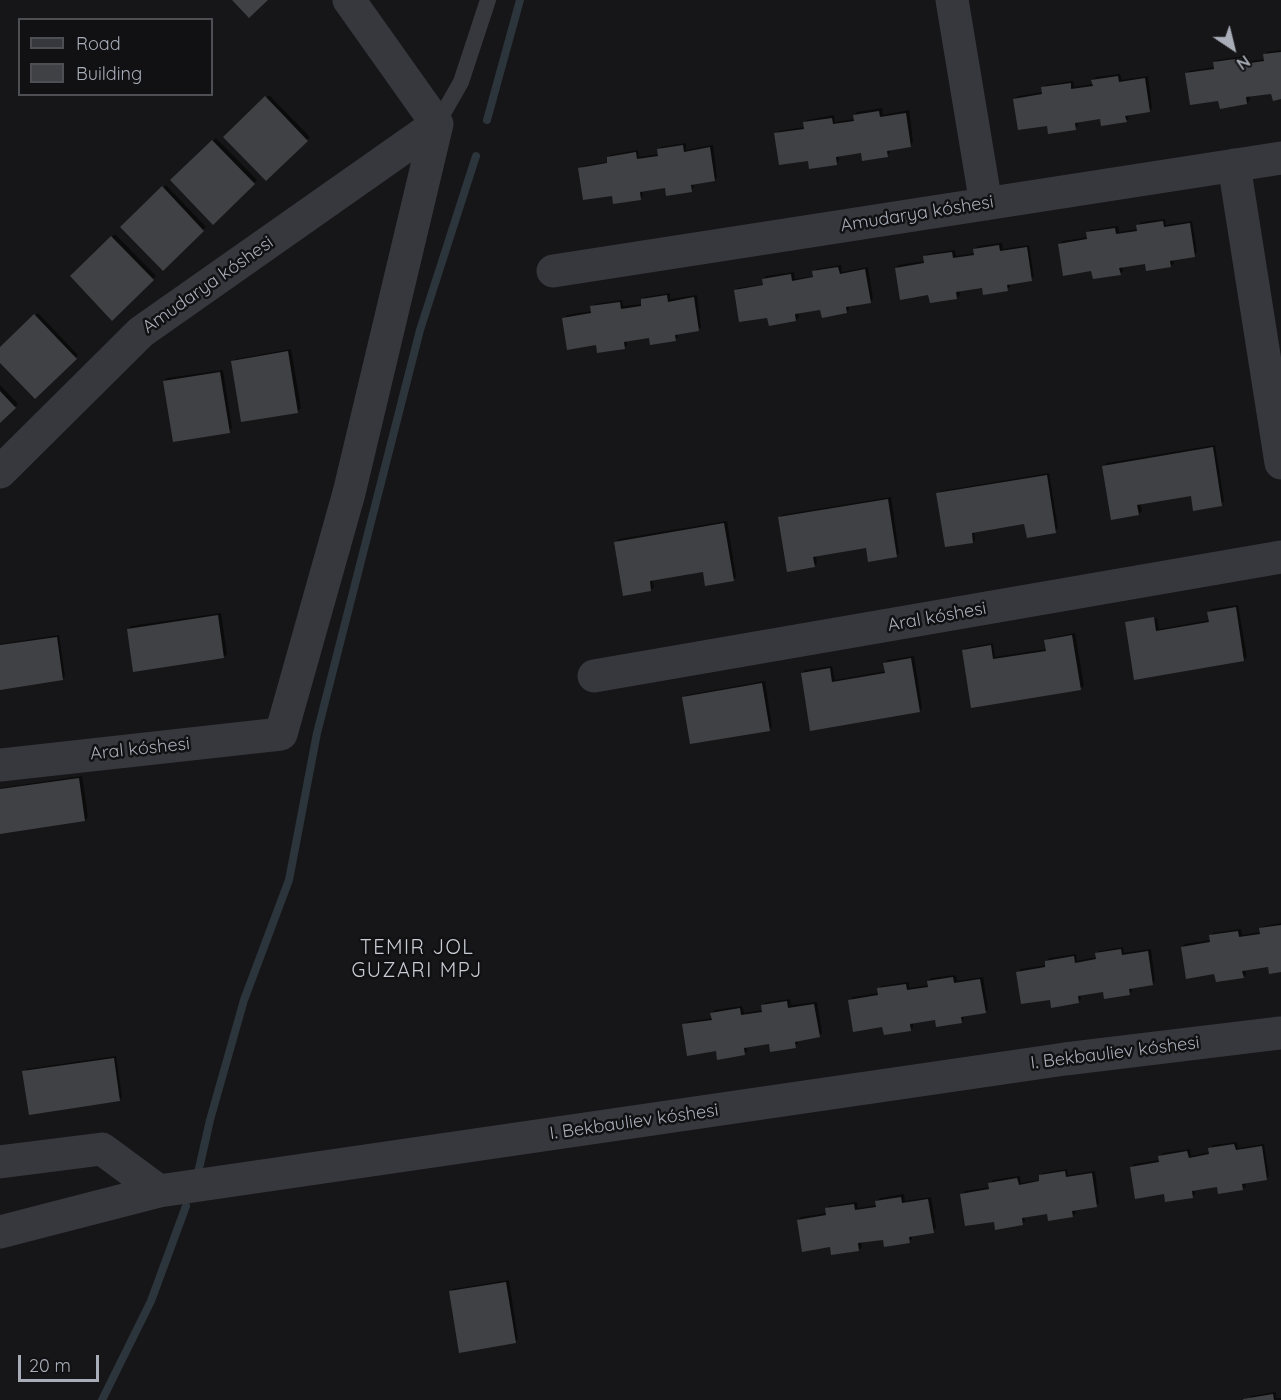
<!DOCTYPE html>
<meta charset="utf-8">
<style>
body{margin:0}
#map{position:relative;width:1281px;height:1400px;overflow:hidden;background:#161618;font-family:Quicksand,sans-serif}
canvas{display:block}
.legend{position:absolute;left:18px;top:18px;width:195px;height:78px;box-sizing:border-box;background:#111113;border:2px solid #4d4f55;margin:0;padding:8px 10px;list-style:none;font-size:18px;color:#a8adb8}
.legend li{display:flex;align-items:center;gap:12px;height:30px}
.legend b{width:30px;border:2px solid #4d4f55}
.north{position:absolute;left:1203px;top:18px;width:60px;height:60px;-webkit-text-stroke:4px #111113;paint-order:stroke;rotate:145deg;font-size:16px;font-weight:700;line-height:24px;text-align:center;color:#a8adb8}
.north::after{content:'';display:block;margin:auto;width:21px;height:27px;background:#a8adb8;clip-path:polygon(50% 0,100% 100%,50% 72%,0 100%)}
.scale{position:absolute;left:18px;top:1355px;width:81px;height:27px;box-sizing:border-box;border:3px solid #a8adb8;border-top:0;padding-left:8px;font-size:18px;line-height:21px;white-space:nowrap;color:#a8adb8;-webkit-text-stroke:4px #111113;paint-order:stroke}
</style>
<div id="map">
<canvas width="1281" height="1400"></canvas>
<ul class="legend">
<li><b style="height:8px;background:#37383d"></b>Road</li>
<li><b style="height:16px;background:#404145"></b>Building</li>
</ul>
<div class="north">N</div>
<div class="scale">20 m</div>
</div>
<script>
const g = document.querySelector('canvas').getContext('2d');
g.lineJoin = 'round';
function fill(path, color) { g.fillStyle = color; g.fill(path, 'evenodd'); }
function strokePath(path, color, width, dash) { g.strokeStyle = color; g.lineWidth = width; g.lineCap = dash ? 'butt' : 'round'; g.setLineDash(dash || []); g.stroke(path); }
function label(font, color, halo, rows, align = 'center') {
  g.font = font + ' Quicksand,sans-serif'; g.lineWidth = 5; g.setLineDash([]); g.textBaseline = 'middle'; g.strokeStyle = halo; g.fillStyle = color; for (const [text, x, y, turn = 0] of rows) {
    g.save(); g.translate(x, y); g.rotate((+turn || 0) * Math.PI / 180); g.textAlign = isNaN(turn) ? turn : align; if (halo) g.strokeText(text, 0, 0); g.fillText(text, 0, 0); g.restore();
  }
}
fill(new Path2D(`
 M1281,50V98L1273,92L1249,95L1250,100L1247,103L1220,99L1186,74L1189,71L1215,67L1214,63L1217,60L1245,56L1246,62L1265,59L1264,55L1267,52Z
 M1120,74L1122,80L1148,76L1152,108L1149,111L1128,114L1129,118L1126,121L1101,117L1077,121L1078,125L1075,128L1048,124L1015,99L1018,96L1044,92L1043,88L1046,85L1073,81L1074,87L1094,84L1093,80L1096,77Z
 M269,95L310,137L266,179L225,137Z
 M882,108L883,115L909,110L913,142L911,145L889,149L890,153L887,155L862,152L838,155L839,160L837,163L809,159L776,134L779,131L805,127L804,123L807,120L834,115L835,122L855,119L854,115L857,112Z
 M216,138L257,180L213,223L173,180Z
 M686,143V150L713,145L717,177L715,180L693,183L694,187L691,190L666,187L642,190L643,195L641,198L613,194L580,169L583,166L609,162L608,157L611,155L638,150L639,157L659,154L658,150L661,147Z
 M166,185L206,227L163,269L122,227Z
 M1165,219L1166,225L1192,221L1197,252L1194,255L1173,259L1174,263L1171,266L1146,262L1122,266L1123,271L1120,274L1093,269L1060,244L1063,241L1088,237V233L1090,230L1118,226L1119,232L1138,229V225L1141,222Z
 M115,234L156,276L112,319L72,276Z
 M1002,243L1003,249L1029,245L1034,277L1031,279L1010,283V287L1007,290L983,286L959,290L960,295L957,298L930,293L896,268L899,265L925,261V257L927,254L955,250L956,256L975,253V249L978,246Z
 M841,265L842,272L868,267L873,299L870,302L849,305V309L846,312L822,309L798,312L799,317L796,320L769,316L736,291L738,288L764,284L763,279L766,276L794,272L795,279L814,276V272L817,269Z
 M670,293V299L697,295L701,327L698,330L677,333L678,337L675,340L650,336L626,340L627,345L624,348L597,343L564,318L567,315L593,311L592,307L595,304L622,300L623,306L643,304L642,300L645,297Z
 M38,313L78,355L35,397L0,361V349Z
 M291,349L301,408L298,411L233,362L236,359Z
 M223,370L232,428L229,431L164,381L167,378Z
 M0,385L18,404L0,421Z
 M1215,445L1224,501L1221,504L1192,495L1140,503L1142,511L1139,514L1104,466L1107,463Z
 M1049,473L1058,528L1055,531L1026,522L974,531L975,539L973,542L938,494L941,491Z
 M891,497L899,553L897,556L867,546L816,555L817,563L814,566L779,518L782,515Z
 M727,521L736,577L733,580L704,570L652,579L654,587L651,590L616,542L619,539Z
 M1238,605L1247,657L1244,660L1136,678L1126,622L1128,621V623L1157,618L1159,629L1210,620L1209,612L1212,609Z
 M221,613L227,654L224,657L128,629L131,626Z
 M1075,633L1084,686L1081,688L963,651L966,648L993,643L995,657L1047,649L1046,641L1049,638Z
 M59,635L65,676L62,679L0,688V644Z
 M914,656L922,708L920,711L802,673L805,670L832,666L835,680L886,671L885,663L888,660Z
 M765,681L772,727L769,730L684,697L687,695Z
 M82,776L88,817L85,820L0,832V788Z
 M1281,923V971L1269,965L1245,969L1246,974L1243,977L1216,972L1182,947L1185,944L1211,940V936L1213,933L1241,929L1242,935L1261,932V928L1264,926Z
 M1123,947L1124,953L1151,949L1155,981L1153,984L1131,987L1132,991L1129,994L1104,991L1080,994L1081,999L1078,1002L1051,998L1018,972L1021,969L1047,965L1046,961L1049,958L1076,954L1077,961L1097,957L1096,954L1099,951Z
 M956,975L957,981L983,977L988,1009L985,1012L963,1015L964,1019L961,1022L936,1018L913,1022V1027L910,1030L883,1025L850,1000L853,997L879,993L878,989L881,986L909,982V988L929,985L928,981L931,978Z
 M790,999L791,1005L817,1002L822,1033L819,1036L797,1040L798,1043L795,1046L770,1042L747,1046V1051L744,1054L717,1050L684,1024L687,1022L713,1018L712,1013L715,1010L742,1006L744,1013L763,1010L762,1006L765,1003Z
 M116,1056L122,1097L119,1100L24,1072L27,1069Z
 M1237,1142L1238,1148L1264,1144L1269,1176L1266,1179L1245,1182L1246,1186L1243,1189L1218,1185L1194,1189L1195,1194L1192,1197L1165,1192L1131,1167L1134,1164L1160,1160V1156L1163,1153L1190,1149L1191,1156L1210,1152V1148L1213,1145Z
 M1067,1169L1068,1175L1095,1171L1099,1203L1096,1206L1075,1209L1076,1213L1073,1216L1048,1212L1024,1216L1025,1221L1022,1224L995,1220L962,1194L965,1191L991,1187L990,1183L993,1180L1020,1176L1021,1183L1041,1180L1040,1176L1043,1173Z
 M904,1194L905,1201L931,1197L936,1228L933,1231L912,1235V1239L909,1242L885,1238L861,1242L862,1247L859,1250L831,1245L798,1220L801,1217L827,1213L826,1209L829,1206L857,1202L858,1208L877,1205V1201L880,1198Z
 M509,1280L518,1339L516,1341L450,1292L453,1289Z
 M1276,1392V1398H1281V1400H1249L1251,1396Z`), '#0007');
strokePath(new Path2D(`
 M487,120L520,0
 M198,1173L210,1120L244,1000L289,880L317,733L420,330L476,156
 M102,1400L151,1301L186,1206`), '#2c353c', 8);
fill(new Path2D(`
 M232,0H268L249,18Z
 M1281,52V99L1273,101L1271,94L1246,97L1247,104L1220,109L1218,101L1190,105L1185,73L1214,69L1213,62L1242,58L1243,64L1264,61L1263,54Z
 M1118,76L1119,82L1145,78L1150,112L1125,116L1127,122L1101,126L1100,119L1075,123L1076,130L1048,134L1047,126L1018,130L1013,99L1042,94L1041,87L1071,83V89L1093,86L1091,80Z
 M265,96L308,141L266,181L223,137Z
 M879,111L880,117L906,113L911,147L887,151L888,157L862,161L861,153L836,157L837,165L809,169L808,161L779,165L774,133L804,129L803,122L832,118L833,124L854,121L853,115Z
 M212,140L255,184L213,225L170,180Z
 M683,145L684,152L710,147L715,181L691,185L692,192L666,196L665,188L640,192L641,200L613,204L612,196L583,200L578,168L607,163V157L636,152L637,159L658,156L657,149Z
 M162,186L204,231L163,271L120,227Z
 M1163,221L1164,227L1190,223L1195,257L1170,261L1171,267L1146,271L1145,264L1119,268L1121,275L1093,279L1091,271L1063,276L1058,244L1087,239L1086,232L1115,228L1116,234L1137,231L1136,225Z
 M111,236L154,280L112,321L70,276Z
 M999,245L1000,251L1027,247L1032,281L1007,285L1008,291L983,295L982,288L956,292L957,299L930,303L928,295L900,300L895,268L924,263L923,256L952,252L953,258L974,255L973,249Z
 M838,267L840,274L865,269L871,303L846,307L847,313L822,318L820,310L795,314L796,321L769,326L767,318L739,322L734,290L763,285L762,279L791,274L792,281L813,277L812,271Z
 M667,295L668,302L694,297L699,331L675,335L676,341L650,345L649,338L624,342L625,349L597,353L596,345L567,350L562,318L591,313L590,306L620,302L621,309L641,306V299Z
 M34,314L77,359L35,399L0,363V347Z
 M288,351L298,413L241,422L231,361Z
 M220,372L230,433L173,442L163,381Z
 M0,391L16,408L0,423Z
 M1213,447L1222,506L1193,511L1191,496L1137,505L1139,515L1111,520L1102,466Z
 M1047,475L1056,533L1027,538L1024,524L972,533L973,543L945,547L936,493Z
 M888,499L897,557L868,562L866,548L813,557L815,567L787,572L778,517Z
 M724,523L734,581L705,586L703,572L650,581L651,591L623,596L614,542Z
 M1236,607L1244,661L1134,680L1125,622L1154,617L1156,631L1209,622L1207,612Z
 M218,615L224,658L133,672L127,629Z
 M1072,635L1081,690L971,708L962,650L991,645L993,659L1046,651L1044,640Z
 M57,637L63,680L0,690V645Z
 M911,658L920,712L810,731L801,673L830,668L832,682L885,673L883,663Z
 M762,683L770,731L690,744L682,697Z
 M79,778L85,821L0,834V789Z
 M1281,925V972L1269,974L1268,967L1242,971L1244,978L1216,982L1214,974L1186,979L1181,947L1210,942L1209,935L1238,931L1239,937L1260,934L1259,928Z
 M1121,949L1122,955L1148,951L1153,985L1129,989L1130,995L1104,999L1103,992L1078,996L1079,1003L1051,1008L1050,1000L1021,1004L1016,972L1045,967V961L1074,956L1075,963L1096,959L1095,953Z
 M953,977L954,983L980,979L986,1013L961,1017L962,1023L936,1027L935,1020L910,1024L911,1031L884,1035L882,1027L853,1032L848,1000L878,995L877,988L906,984L907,990L928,987L927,981Z
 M787,1001L788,1008L814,1004L820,1037L795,1042L796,1048L770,1052L769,1044L744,1048L745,1055L717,1060L716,1051L687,1056L682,1024L712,1020L710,1013L740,1008L741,1015L762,1012L761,1005Z
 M114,1058L120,1101L29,1115L22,1071Z
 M1234,1144L1236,1150L1262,1146L1267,1180L1242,1184L1243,1190L1218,1194L1217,1187L1192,1191L1193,1198L1165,1202L1164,1194L1135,1199L1130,1167L1159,1162L1158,1156L1187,1151L1189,1158L1209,1154L1208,1148Z
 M1065,1171L1066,1177L1092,1173L1097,1207L1072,1211L1073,1217L1048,1221L1047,1214L1022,1218L1023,1225L995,1230L994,1222L965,1226L960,1194L989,1189L988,1183L1017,1178L1019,1185L1039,1181V1175Z
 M901,1197L902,1203L928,1199L934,1233L909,1237L910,1243L884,1247L883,1240L858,1243L859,1251L831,1255L830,1247L802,1252L797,1220L826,1215L825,1208L854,1204L855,1210L876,1207L875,1201Z
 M506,1282L516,1343L459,1353L449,1291Z
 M1273,1394L1274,1400H1243V1399Z`), '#404145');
strokePath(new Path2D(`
 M437,124L461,82L488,0`), '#37383d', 16);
strokePath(new Path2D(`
 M952,0L986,204
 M1234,165L1281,463
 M553,271L1281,158
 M0,472L141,332L437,124
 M594,676L1281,557
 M0,765L281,734L349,493L437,124L349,0
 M0,1162L102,1149L159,1191
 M0,1232L159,1191L1065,1059L1281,1033`), '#37383d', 33);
label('18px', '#a8adb8', '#111113', [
 ["Amudarya kóshesi",917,214,-9],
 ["Amudarya kóshesi",208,285,-35],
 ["Aral kóshesi",937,617,-10],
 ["Aral kóshesi",140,749,-6],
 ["I. Bekbauliev kóshesi",1115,1053,-7],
 ["I. Bekbauliev kóshesi",634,1122,-8]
]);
g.letterSpacing = '1.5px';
label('20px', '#c9ccd4', '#111113', [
 ["TEMIR JOL",417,948],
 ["GUZARI MPJ",417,971]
]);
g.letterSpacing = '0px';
</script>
